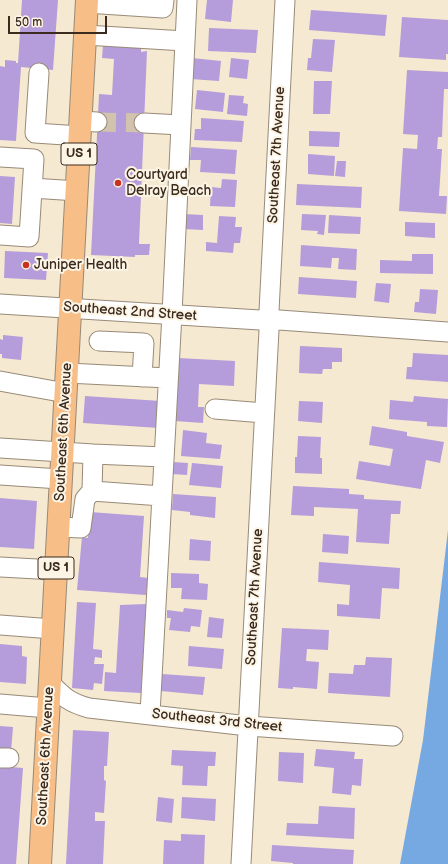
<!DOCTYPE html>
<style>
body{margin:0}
#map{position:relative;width:448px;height:864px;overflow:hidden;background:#f6e9d1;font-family:"Balsamiq Sans",sans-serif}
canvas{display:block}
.scale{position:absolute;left:8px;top:16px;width:99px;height:18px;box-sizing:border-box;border:2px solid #3b2a1e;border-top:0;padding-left:5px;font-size:12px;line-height:14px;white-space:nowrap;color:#3b2a1e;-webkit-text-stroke:3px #fcf5e5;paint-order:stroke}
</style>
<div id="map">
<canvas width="448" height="864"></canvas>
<div class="scale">50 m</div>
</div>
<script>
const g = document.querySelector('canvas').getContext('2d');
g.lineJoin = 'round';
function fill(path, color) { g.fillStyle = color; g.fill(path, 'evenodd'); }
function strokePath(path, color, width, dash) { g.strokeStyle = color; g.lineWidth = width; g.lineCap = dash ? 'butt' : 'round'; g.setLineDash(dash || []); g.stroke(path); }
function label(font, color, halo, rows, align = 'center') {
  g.font = font + ' "Balsamiq Sans",sans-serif'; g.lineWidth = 4; g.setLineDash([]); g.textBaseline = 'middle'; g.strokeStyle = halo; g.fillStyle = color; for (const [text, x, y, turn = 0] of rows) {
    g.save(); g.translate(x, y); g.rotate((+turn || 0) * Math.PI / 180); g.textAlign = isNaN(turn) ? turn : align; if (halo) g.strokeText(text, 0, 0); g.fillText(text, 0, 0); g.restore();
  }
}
fill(new Path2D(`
 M448,530V864H400L423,740Z`), '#76a9e2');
fill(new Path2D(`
 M22,0H58L53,70L21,67L16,141L0,140V66L5,67V60L16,61V63H18Z
 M207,0H233L231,22L205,19Z
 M311,10L387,15L385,36L309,30Z
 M402,17L448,20V54H446V60L399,57Z
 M209,28L258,30L256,53L208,51Z
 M313,39L335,40L332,72L307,70L308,58H311Z
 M103,45L141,47V52L147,51L139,244H150L149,255H135V257L91,255L99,94L112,95L114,59L102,58Z
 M192,58L221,61L219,81L190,79Z
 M231,58L249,60L247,79L229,77Z
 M407,70L448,72V89H444L442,137H438L437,149H442L439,196H447L446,214L399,211L403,148L417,149L418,135L403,134Z
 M314,81H332L330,114H313Z
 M197,90L225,93L223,112L195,109Z
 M229,95L244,96L243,103L248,104L247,116L227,114Z
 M201,118L244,121L242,142L194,140L195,129H201Z
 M309,131L340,132L339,147L309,146Z
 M191,147L237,150L235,174L200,172L201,160H190Z
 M308,154L335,156L334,176L308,174Z
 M337,161H346L345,177L335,176Z
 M0,176L15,177L12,224L0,223Z
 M222,179L237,180L235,207L210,206L211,187L221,188Z
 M297,184L362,187L361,208L296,205Z
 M183,214L203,215V230L183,229Z
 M302,214L326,215L324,235L317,234L318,231L301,230Z
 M329,215L361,217L360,234L328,233Z
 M219,216L236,217L235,227H242L240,243H234L233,253L206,251V242L217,243Z
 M405,222L435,223V238L405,236Z
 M301,245L357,249L356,270L338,269L339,258H332L331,268L300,266Z
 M5,251L48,253L46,280L4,278Z
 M412,254H433V274L380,273V260L412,261Z
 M299,277L357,281L356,298L298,294Z
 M376,283L391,284L389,303L374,301Z
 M420,289L438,290L436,314L414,312L415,302H419Z
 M3,335L23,337L21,360L2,358V354H0V339L3,340Z
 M300,346L342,348V362H332V369H323L322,374L299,373Z
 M413,353L448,355V382L406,379L407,367H412Z
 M178,358L235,361L234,386L199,384L198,407H204L203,423L175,421Z
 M85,396L161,401L159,428L83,423Z
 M414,396L448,399L447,427L427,426V422L389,419L390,400L413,402Z
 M299,401L323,402L322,423L298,421Z
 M372,426L407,432V436L444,442L440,463L426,460L421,489L356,479L359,461L390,466L393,449L369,445Z
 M183,430L207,433L206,443L222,445L220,459L181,456Z
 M298,436L321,437L320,458H322V474L295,473V457H297Z
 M173,462L188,463L187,475L172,474Z
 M192,463L223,466L221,488L189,485Z
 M293,486L349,489V494L364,495V499L401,501L400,514H391L389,544L356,542L358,509L314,507V516L291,515Z
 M173,494L216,497L215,518L190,515V512L172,510Z
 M0,498L37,501L34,549L0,547Z
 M90,512L144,516L140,577L148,578L146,595L77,590L82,537L88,538Z
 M323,534L349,536L348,554L322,552Z
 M190,539L211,541L210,561L189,560Z
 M319,562L400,568L399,589L382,588L380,619L337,616V604L349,605L350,585L318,582Z
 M171,573L199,574V583L208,584L207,600L181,599L182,588H171Z
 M77,602L96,603L93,649L102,650V658L95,657L94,664H104L102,684L94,683L93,690L72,688Z
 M146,604L141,693L104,691L105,672L116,673L120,605Z
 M184,608L202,610L200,627L191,626L190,632L169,630L171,618H167V610L183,612Z
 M209,617L224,619L222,638L207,637Z
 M282,628L329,630L328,650L307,649L306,661L319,662L317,689L293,687V689L278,688Z
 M0,644L22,646V656L27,657L26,684L0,682Z
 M189,646L224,649L222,669L188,666Z
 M366,657L392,658L390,697L328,693L329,673L353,674L354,665H365Z
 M162,674L205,677L203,695L161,691Z
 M0,726L13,727L11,752L0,751Z
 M73,730L109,732L107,766H104V780L106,781L104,813L95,812V821H105L103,864H66Z
 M316,749L355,752L354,759H363L361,786L352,785L351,795L332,793L334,768L314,766Z
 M172,750L216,752L215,766H208L207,786L182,785L183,766L171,765Z
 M279,752L304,753L303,783L278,781Z
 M0,766L23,768L16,864H0Z
 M158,797L174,799L172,823L156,821Z
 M182,797L216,799L215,821L181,818Z
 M319,806L355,808L354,839L286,835L287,823L318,824Z
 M181,834L205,835L204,864H163L164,840L181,841Z
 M272,845L354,850L353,864H293V863L271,861Z`), '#b49dda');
strokePath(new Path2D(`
 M97,122L144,123`), '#d1c3ad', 19, [19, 10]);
const minor = new Path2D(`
 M86,3L163,8L164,0
 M85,35L185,41
 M39,73L35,133L80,136
 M81,121L97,122
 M144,123L181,125
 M0,157L34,159L29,237L0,235
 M32,188L77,191
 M0,304L260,320
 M269,311L285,0
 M279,320L448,332
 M99,341L144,343L142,377
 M67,373L168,378
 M0,381L66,393
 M215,409L264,413
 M0,448L93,454
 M0,475L60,479
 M92,491L162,496
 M58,527L81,528L85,499L92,491L93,454L164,457
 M0,567L56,570
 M0,625L53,629
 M50,683C63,697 70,703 89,708L248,726L393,736
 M0,704L48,708
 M150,714L172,314L187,0
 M0,758H9
 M241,864L269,330`);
const major = new Path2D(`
 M40,864L87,0`);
strokePath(minor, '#988a78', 21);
strokePath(major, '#988a78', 24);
strokePath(minor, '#fff', 19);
strokePath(major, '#f7be87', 22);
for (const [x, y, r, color] of [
 [118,183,4,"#c8321e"],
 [26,265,4,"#c8321e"]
]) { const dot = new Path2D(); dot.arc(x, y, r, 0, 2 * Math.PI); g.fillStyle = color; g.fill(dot); strokePath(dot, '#fcf5e5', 1.5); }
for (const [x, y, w] of [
 [79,154,36],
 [56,568,36]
]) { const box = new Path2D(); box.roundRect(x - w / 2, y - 11, w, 22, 3); g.fillStyle = '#fcf5e5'; g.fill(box); strokePath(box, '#3b2a1e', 1); }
label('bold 13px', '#3b2a1e', null, [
 ["US 1",79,154],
 ["US 1",56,568]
]);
label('14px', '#3b2a1e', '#fcf5e5', [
 ["Southeast 7th Avenue",277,155,-87],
 ["Southeast 2nd Street",130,312,4],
 ["Southeast 6th Avenue",64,432,-87],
 ["Southeast 7th Avenue",255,597,-87],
 ["Southeast 3rd Street",217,721,6],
 ["Southeast 6th Avenue",46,756,-87]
]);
label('14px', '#3b2a1e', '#fcf5e5', [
 ["Courtyard",126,175],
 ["Delray Beach",126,191],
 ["Juniper Health",34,265]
], 'left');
</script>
